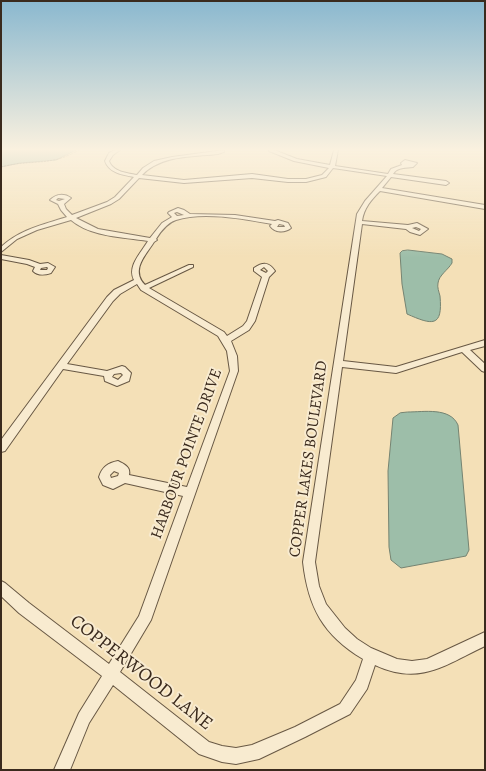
<!DOCTYPE html>
<style>
body{margin:0}
#map{position:relative;width:486px;height:771px;overflow:hidden;background:#f4e0b7;font-family:Alegreya,serif}
canvas{display:block}
.frame{position:absolute;inset:0;border:2px solid #3a2a1d;pointer-events:none}
</style>
<div id="map">
<canvas width="486" height="771"></canvas>
<div class="frame"></div>
</div>
<script>
const g = document.querySelector('canvas').getContext('2d');
g.lineJoin = 'round';
function fill(path, color) { g.fillStyle = color; g.fill(path, 'evenodd'); }
function strokePath(path, color, width, dash) { g.strokeStyle = color; g.lineWidth = width; g.lineCap = dash ? 'butt' : 'round'; g.setLineDash(dash || []); g.stroke(path); }
function label(font, color, halo, rows, align = 'center') {
  g.font = font + ' Alegreya,serif'; g.lineWidth = 4; g.setLineDash([]); g.textBaseline = 'middle'; g.strokeStyle = halo; g.fillStyle = color; for (const [text, x, y, turn = 0] of rows) {
    g.save(); g.translate(x, y); g.rotate((+turn || 0) * Math.PI / 180); g.textAlign = isNaN(turn) ? turn : align; if (halo) g.strokeText(text, 0, 0); g.fillText(text, 0, 0); g.restore();
  }
}
const water = new Path2D(`
 M1,150H76L56,160L20,163L1,167Z
 M408,250L442,254L452,259V263C448,270 439,275 438,283C437,287 439,292 440,296C443,328 432,325 407,314L402,284L400,253L402,251Z
 M408,412C424,412 450,407 458,425L469,550L466,556L401,568L391,560L389,547L388,471L393,418L400,413Z`);
fill(water, '#9dbea9');
strokePath(water, '#758371', 1);
const minor = new Path2D(`
 M115,150H120L113,155L109,161C113,172 127,173 137,175L143,168L154,161L172,157L224,150V152L218,154C192,157 161,155 142,175L184,180L252,174L288,179H306L322,175L329,168L294,161L269,151V150H274L297,159L330,165L334,150H338L335,166L388,174L391,169L402,165L401,163L405,160L417,163L413,167C406,168 397,167 393,174L446,181L449,183L446,185L391,177L382,188L485,205V209L380,191C371,200 364,208 362,221L408,225L417,223L428,229L420,235L410,232L406,229L362,224L343,361L396,367L485,340V346L470,350L485,364V372L482,371L462,352L396,373L342,367L315,562L319,586L326,604L345,628L357,639L371,648L397,659L412,661L427,659L485,632V646C445,665 420,686 375,665L367,689L350,714L305,737L259,759L236,764L222,762L199,754L184,742L113,685L89,723L70,770H54L79,713L102,676L19,613L1,596V581L5,583L29,603L109,664L139,616L183,496L125,483L113,489L103,485L99,477C102,467 108,463 118,461C124,464 131,467 129,475L187,487L230,371L227,351L218,336L141,290L137,284L120,294L113,301L67,364L107,371L122,366L125,367L131,373L129,381L117,386L105,381L104,376L63,369L5,451L1,452V440L107,297L114,290L134,280C127,266 141,253 148,241C123,237 91,237 71,220L37,230L17,239L1,252V247C21,229 42,225 67,217L61,210L58,204L50,200C56,194 64,193 71,198L64,204L66,209L72,215L107,202L115,197L134,177C123,175 109,173 105,161L109,153ZM333,168L387,176L365,201L357,214L303,562C308,607 323,635 363,659L356,680L340,704L295,727L252,745L236,748L222,746L209,742L120,672L151,620L238,371L237,356L231,341L249,330L255,321L269,277L275,271C269,262 263,262 254,268V271L262,277L247,321L243,326L227,336L224,332L149,288L193,267V265H189L145,285C130,270 146,255 154,242L157,240L156,239C161,231 167,223 176,220C203,211 244,219 272,224L270,226C275,233 285,233 291,228L288,223L278,220L275,221L235,215L190,214L184,210L178,208L169,212L168,213L172,217L162,223L150,238L98,229L76,218L111,204L119,199L139,178L184,183L252,178L288,182H306L326,177ZM58,198L65,199L59,201L56,200ZM177,212L184,215L177,216L174,213ZM279,224L284,225L285,227H277ZM416,227L421,229L419,231L412,228ZM264,267L268,271L266,273L260,270ZM121,373L123,375L118,380L112,377L114,374ZM114,471L119,473L118,476L111,478L110,475Z
 M1,255L29,260L40,264L48,263L55,267L51,273C45,275 38,276 33,271L35,267L27,264L1,259ZM47,267L48,268L47,270H40L41,268Z`);
strokePath(minor, '#685844', 2);
strokePath(new Path2D(`
 M1,167C30,159 51,167 79,150`), '#3a2a1d', 1, [0.5, 1]);
fill(minor, '#f8ebd0');
const sky = g.createLinearGradient(0, 0, 0, 258);
sky.addColorStop(0, '#8ab8cf');
sky.addColorStop(0.58, '#faf1df');
sky.addColorStop(1, '#faf1df00');
g.fillStyle = sky;
g.fillRect(0, 0, 486, 258);
label('16px', '#3a2a1d', '#f8ebd0', [
 ["HARBOUR POINTE DRIVE",187,454,-70],
 ["COPPER LAKES BOULEVARD",309,459,-82]
]);
label('19px', '#3a2a1d', '#f8ebd0', [
 ["COPPERWOOD LANE",141,673,38]
]);
</script>
